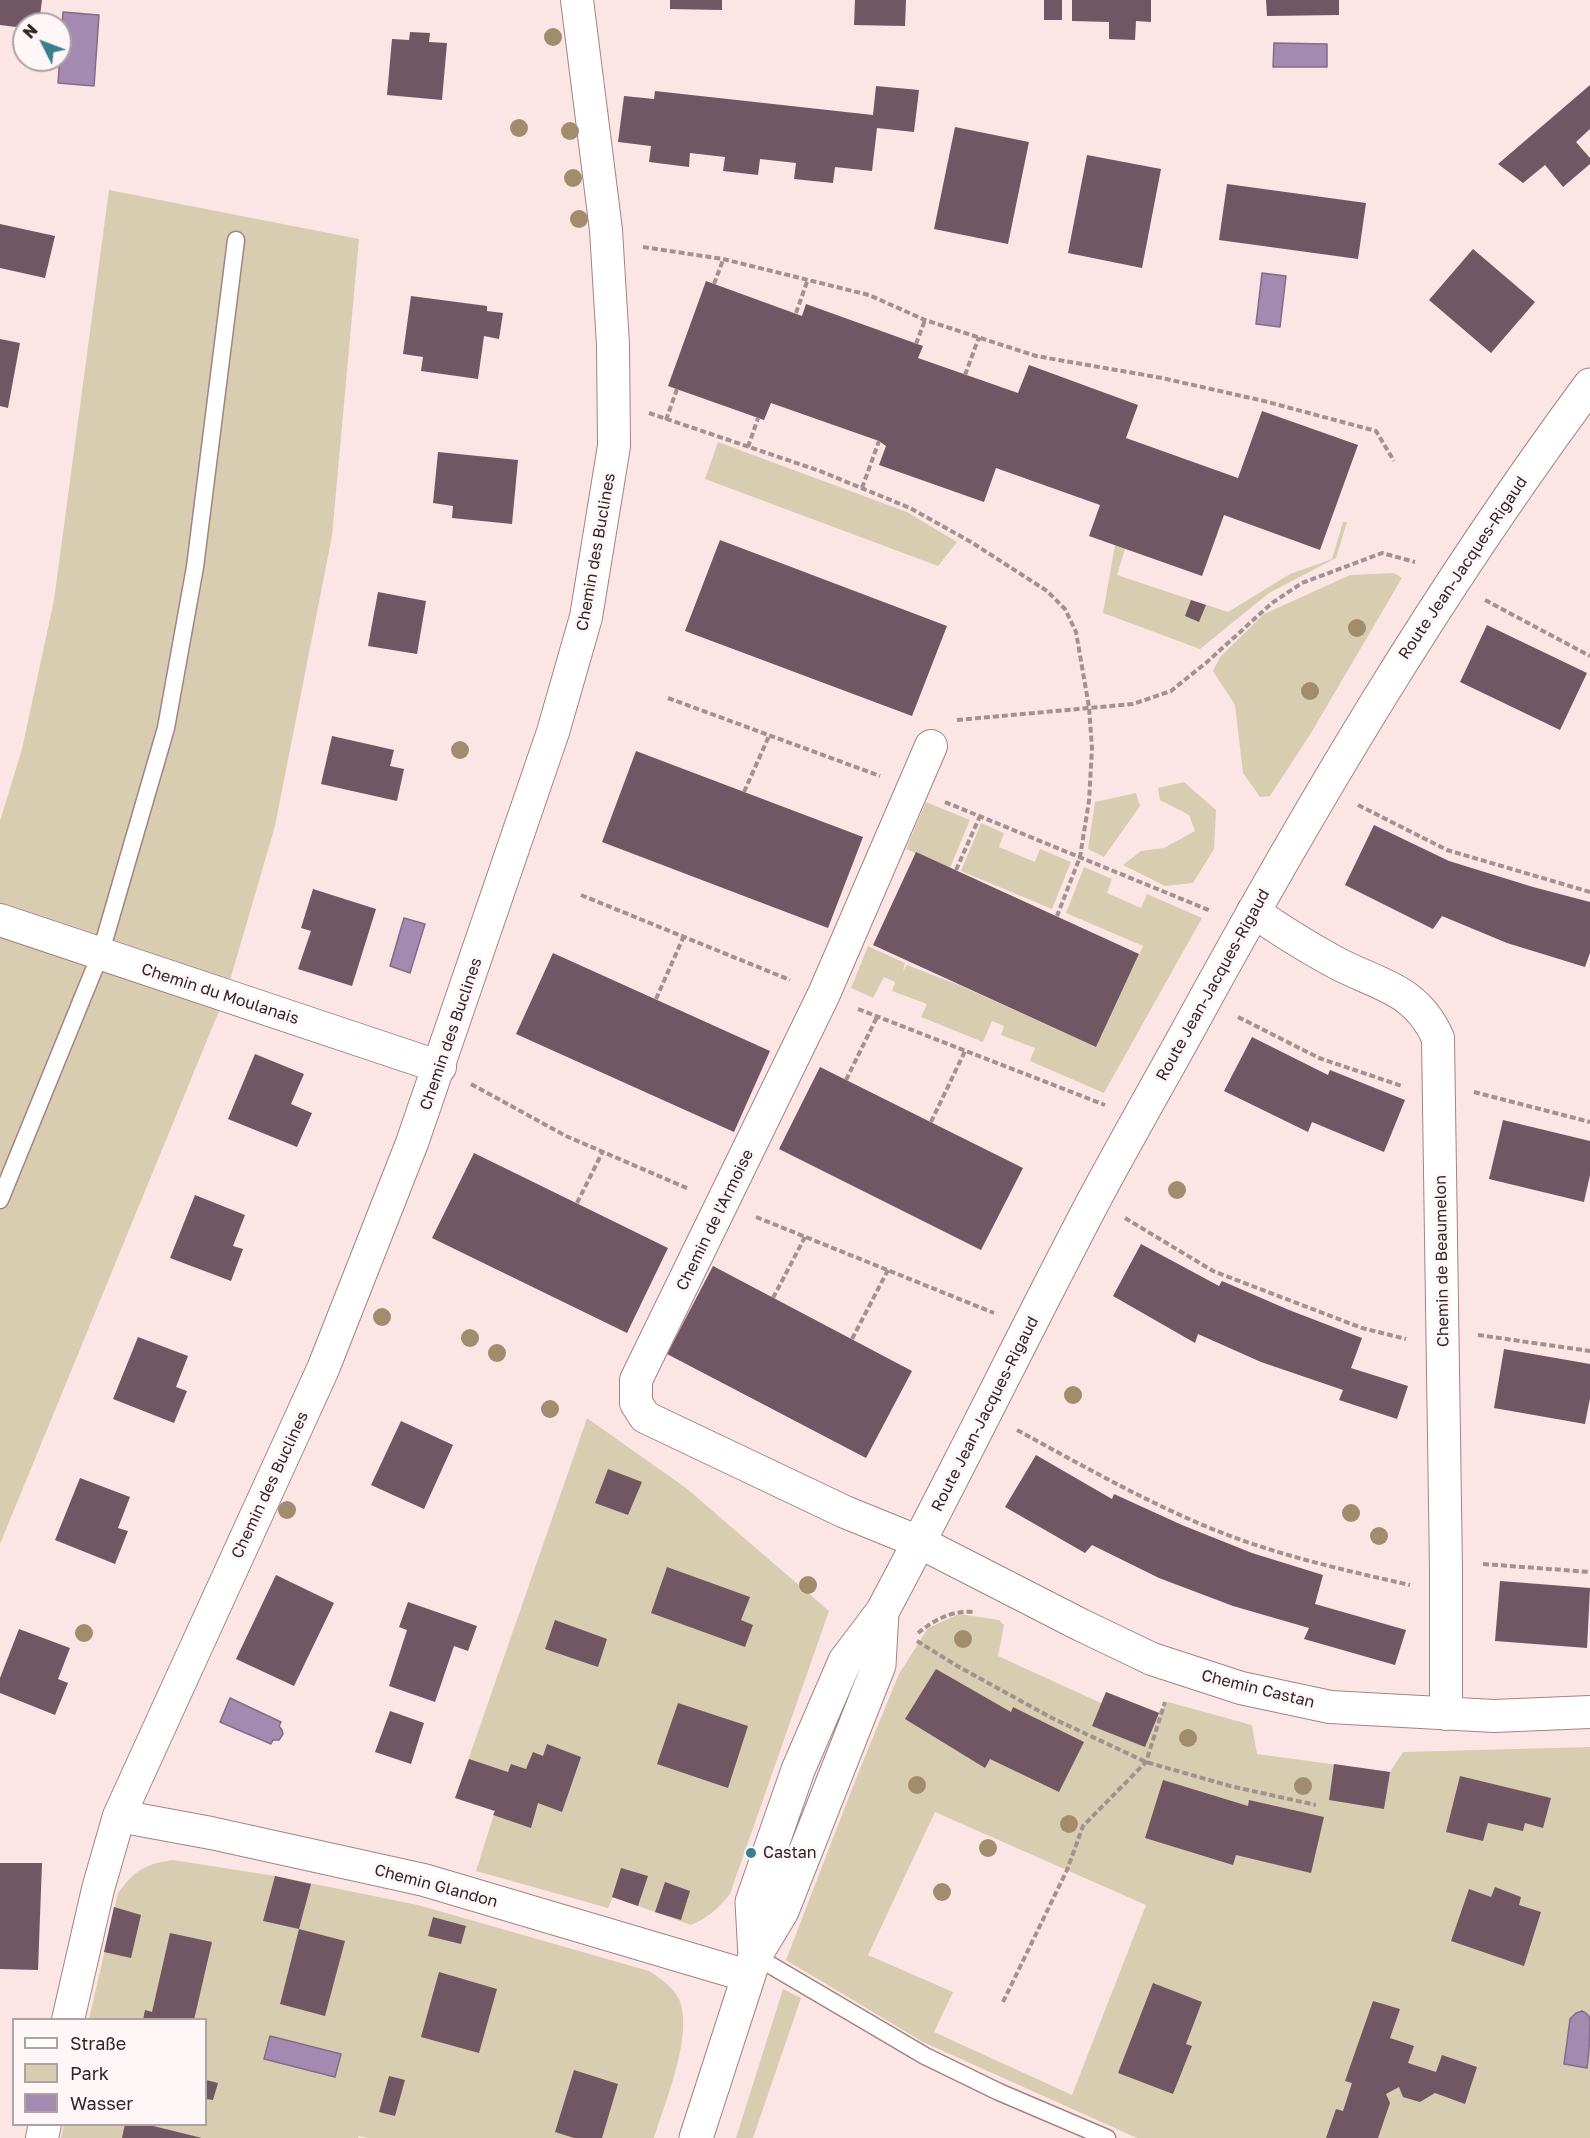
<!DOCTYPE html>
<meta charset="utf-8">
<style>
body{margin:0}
#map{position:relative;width:1590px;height:2138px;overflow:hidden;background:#fce6e5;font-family:"Golos Text",sans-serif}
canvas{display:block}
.legend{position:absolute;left:12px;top:2018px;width:195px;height:108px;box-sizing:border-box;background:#fff7f7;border:2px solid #ada3a3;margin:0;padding:8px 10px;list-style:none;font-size:18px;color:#322525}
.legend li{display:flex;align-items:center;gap:12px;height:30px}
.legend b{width:30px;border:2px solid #ada3a3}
.north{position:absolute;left:12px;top:12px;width:60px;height:60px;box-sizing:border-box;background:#fff7f7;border:2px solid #ada3a3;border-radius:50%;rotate:312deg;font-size:16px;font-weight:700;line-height:24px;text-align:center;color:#322525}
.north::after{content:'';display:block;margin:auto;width:21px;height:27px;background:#3b7f8e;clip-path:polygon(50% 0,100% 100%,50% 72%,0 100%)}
</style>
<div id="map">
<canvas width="1590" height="2138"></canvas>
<ul class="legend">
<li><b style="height:8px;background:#fff"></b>Straße</li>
<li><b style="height:16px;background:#d9cdb1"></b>Park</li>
<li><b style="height:16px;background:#a48ab1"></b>Wasser</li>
</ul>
<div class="north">N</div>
</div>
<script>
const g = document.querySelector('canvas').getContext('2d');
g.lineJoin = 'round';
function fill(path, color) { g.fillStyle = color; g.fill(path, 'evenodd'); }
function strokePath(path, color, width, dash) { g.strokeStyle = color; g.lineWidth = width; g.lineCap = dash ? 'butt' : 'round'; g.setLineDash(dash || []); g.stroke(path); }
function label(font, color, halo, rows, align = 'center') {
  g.font = font + ' "Golos Text",sans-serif'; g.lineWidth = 6; g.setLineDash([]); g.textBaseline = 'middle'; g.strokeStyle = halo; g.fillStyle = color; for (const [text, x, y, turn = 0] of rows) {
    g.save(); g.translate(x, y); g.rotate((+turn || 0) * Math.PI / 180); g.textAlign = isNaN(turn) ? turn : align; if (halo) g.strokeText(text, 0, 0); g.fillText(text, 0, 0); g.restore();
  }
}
fill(new Path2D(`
 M109,190L359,239L332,536L275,826L226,994L0,1544V821L22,749L54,600Z
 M718,442L907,512L957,542L938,566L705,479Z
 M1343,522H1347L1336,558L1269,593L1200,649L1103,613L1115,545L1125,549L1117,575L1228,612L1290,574L1332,559Z
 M1394,573L1402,578L1311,733L1270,796L1260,797L1243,773L1235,705L1213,671L1220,657L1264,614L1350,575Z
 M1184,782L1216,810L1214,849L1193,883L1165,886L1123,865L1141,851L1164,848L1195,831L1189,815L1160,800L1158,788Z
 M1136,793L1140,806L1104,857L1088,849L1095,802Z
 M926,802L970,820L950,868L906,849Z
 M981,823L1004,833L999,847L1035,862L1040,849L1071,862L1052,909L961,871Z
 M1084,867L1112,879L1107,893L1141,908L1147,894L1202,918L1104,1093L1030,1061L1035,1048L1001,1035L1004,1026L992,1021L983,1042L921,1017L927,1004L892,991L895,982L884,977L873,998L851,988L868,946L905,963L903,971L907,965L959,985L1096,1047L1143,946L1066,913Z
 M587,1418L686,1488L829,1611L730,1894C719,1908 708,1918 691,1925L613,1897L608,1908L476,1871L495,1811L455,1798Z
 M959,1614L999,1620L1004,1625L998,1656L1101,1703L1106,1692L1158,1712L1168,1702L1252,1725L1257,1754L1390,1772L1403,1752L1590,1747V2138H1137L923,2042L786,1960L857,1776L899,1674L928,1628ZM935,1812L1146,1905L1072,2095L934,2032L953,1992L868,1955Z
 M173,1860L275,1876L418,1905L649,1971C660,1978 673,1987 679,1999C694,2033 665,2103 654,2138H367L359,2136L358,2138H61L64,2125L206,2124V2020L89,2019L118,1893C135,1870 145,1864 173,1860Z
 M783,1989L801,1998L753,2138H736Z`), '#d9cdb1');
const water = new Path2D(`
 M63,12L99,15L94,86L58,83Z
 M1274,43L1327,44V67H1273Z
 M1262,273L1286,276L1280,327L1256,324Z
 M404,918L425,924L410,973L390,966Z
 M230,1698L281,1722L279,1726L282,1730L283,1734L279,1740H273L271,1744L220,1722Z
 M1582,2011C1586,2013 1588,2013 1590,2018C1590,2030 1589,2055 1587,2068L1564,2064L1570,2019L1576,2013Z
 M270,2036L341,2054L335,2077L264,2059Z`);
fill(water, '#a48ab1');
strokePath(water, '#826c87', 1.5);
fill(new Path2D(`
 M0,0H42L39,24H24V28L0,25Z
 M670,0H722V10L670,9Z
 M855,0H906L905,26L854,25Z
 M1044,0H1062V20H1044Z
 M1072,0H1151V22L1136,21L1135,40L1109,39V22L1072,21Z
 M1266,0H1339V15L1267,16Z
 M410,32L430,33L429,42L447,43L442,100L387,95L392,39L409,40Z
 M1590,85V129L1576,142L1590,158V164L1563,187L1545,165L1523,183L1498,164Z
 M876,86L919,90L914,132L877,128L872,171L835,167L833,183L794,179L796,163L760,159L758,175L723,171L725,157L690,153L689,167L649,162L651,146L618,142L624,96L654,99L655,91L873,115Z
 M955,127L1029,142L1008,244L934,229Z
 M1087,155L1161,169L1142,268L1068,253Z
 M1227,184L1366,203L1358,259L1219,240Z
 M0,224L55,236L45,278L0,268Z
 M1473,249L1535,302L1491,353L1429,300Z
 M706,281L802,316L806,304L923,346L918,358L1018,393L1029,365L1138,405L1126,438L1238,478L1262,411L1358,445L1320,550L1224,515L1202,576L1089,536L1100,505L996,468L984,502L879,465L886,446L879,441L771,403L764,420L668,386Z
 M411,296L487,306V311L503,313L499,339L484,336L478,379L421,371L423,357L403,354Z
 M0,339L20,343L8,408L0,406Z
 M438,452L518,460L512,524L452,518L453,506L433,503Z
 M720,540L947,626L912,716L685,631Z
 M378,592L426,601L417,654L368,646Z
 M1191,600L1206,605L1199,622L1185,616Z
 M1487,625L1587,673L1560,730L1460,682Z
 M332,736L394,750L390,766L404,769L397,801L321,784Z
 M636,751L863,837L828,928L602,842Z
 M1374,825L1449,861L1533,887L1590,902V953L1585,967L1507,943L1442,916L1433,929L1345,885Z
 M916,852L1139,954L1096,1047L873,945Z
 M313,889L376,909L352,986L298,969L311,931L301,928Z
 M553,953L770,1051L734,1132L516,1034Z
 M1252,1037L1328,1075L1330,1070L1405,1100L1384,1152L1312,1122L1308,1132L1224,1091Z
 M255,1054L304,1074L291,1104L312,1113L297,1147L228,1119Z
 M820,1067L1023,1168L981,1250L779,1149Z
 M1503,1120L1590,1141V1175L1584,1202L1489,1179Z
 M474,1153L668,1248L627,1333L432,1238Z
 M195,1195L245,1215L233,1246L243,1249L231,1281L170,1258Z
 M1141,1244L1219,1286L1222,1281L1289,1310L1362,1338L1351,1368L1408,1386L1397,1419L1339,1400L1343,1390L1261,1362L1198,1334L1195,1343L1113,1296Z
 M713,1266L912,1371L866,1458L667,1354Z
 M138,1337L188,1356L176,1387L187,1391L174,1423L113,1399Z
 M1504,1349L1590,1364V1398L1585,1424L1494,1408Z
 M401,1421L453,1445L424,1509L371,1485Z
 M1036,1455L1112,1499L1114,1494L1182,1525L1252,1553L1323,1575L1315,1604L1406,1630L1395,1665L1304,1639L1309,1628L1233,1606L1159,1578L1092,1545L1085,1553L1005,1507Z
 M608,1469L642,1482L628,1515L595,1503Z
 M80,1478L130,1497L118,1528L128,1531L115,1564L55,1540Z
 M667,1567L750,1597L741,1620L753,1625L745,1647L651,1613Z
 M276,1575L334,1603L294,1686L236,1659Z
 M1500,1581L1590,1588L1587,1648L1495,1641Z
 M408,1602L477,1626L468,1651L454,1646L435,1702L389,1686L407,1630L399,1627Z
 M555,1620L607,1639L598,1667L545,1649Z
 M19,1629L70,1648L58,1679L68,1683L55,1715L0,1693V1678Z
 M936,1669L1011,1712L1013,1707L1084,1742L1059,1792L990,1759L985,1768L905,1719Z
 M1106,1692L1159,1713L1145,1747L1092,1726Z
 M678,1703L748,1726L728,1788L657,1764Z
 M390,1711L424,1723L411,1764L375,1752Z
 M547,1744L581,1757L562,1812L538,1803L531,1828L493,1815L495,1811L455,1798L469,1759L508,1772L511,1764L526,1769L533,1752L543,1756Z
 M1334,1764L1390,1772L1384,1809L1329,1800Z
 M1460,1776L1551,1798L1543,1828L1525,1823L1523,1831L1488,1823L1483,1841L1446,1832Z
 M1163,1780L1248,1806L1249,1800L1324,1817L1311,1873L1236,1855L1233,1865L1145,1838Z
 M0,1863H42L38,1970L0,1969Z
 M621,1868L648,1876L638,1906L612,1897Z
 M275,1876L311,1884L299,1929L263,1921Z
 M665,1882L690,1891L681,1920L655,1912Z
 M1495,1887L1521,1897L1519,1905L1541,1912L1524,1966L1451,1941L1469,1889L1491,1897Z
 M114,1907L141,1915L131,1958L104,1952Z
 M433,1917L466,1926L461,1944L428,1936Z
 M299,1929L345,1941L325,2016L280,2004Z
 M170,1933L212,1942L194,2020H143L145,2010L152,2012Z
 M439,1972L497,1989L479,2053L421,2037Z
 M1153,1983L1202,2002L1186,2044L1192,2046L1173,2094L1118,2073Z
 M1373,2001L1400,2009L1390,2038L1414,2046L1408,2063L1436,2072L1442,2055L1477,2067L1465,2104L1435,2093L1420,2102L1403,2097L1399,2087L1386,2094L1390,2103L1378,2138H1326L1336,2109L1343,2111L1352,2083L1345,2081Z
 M574,2070L618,2084L602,2138H574L555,2132Z
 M389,2076L405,2080L395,2116L379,2112Z
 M206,2080L218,2083L213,2100L206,2099Z
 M125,2124H145L202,2138H122Z`), '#715663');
const lane = new Path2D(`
 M0,1200L100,955L166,728L195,567L236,240
 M755,1956L925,2056L999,2092L1107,2138`);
const street = new Path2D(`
 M931,746L824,994L636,1380V1403L645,1417L845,1512L919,1542L1081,1625L1152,1659L1241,1688L1330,1707L1494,1716L1590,1712
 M1253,911C1278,929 1304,945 1331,960C1375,985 1415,986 1438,1038L1446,1570V1714
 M0,920L440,1067
 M119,1816L211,1833L424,1880L748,1976
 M68,2020L98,1889L119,1816L323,1369L412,1143L553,732L586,617L614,446L613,345L606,230L577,0
 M42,2138L45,2124`);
const secondary = new Path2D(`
 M755,1956L752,1902L798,1770L845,1661L882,1612C955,1476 1022,1337 1094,1200C1124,1144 1156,1088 1187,1032C1309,808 1438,590 1590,385
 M696,2138L755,1956L782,1911L879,1665L882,1612`);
strokePath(lane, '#a48382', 19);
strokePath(street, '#a48382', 34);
strokePath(secondary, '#a48382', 35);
strokePath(new Path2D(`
 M643,247L723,259L869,295L925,320L1036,356L1162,378L1264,401L1376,431L1394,461
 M714,284L723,260
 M796,313L808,279
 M916,344L925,320
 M965,375L979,337
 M649,413L820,471L910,508L971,542L1047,591L1065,609L1076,632L1089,707L1092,748L1089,801L1080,857L1057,916
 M666,420L677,389
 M748,447L758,418
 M862,488L879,441
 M1485,600L1590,656
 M668,698L880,776
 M957,720L1133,704L1171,691L1207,662L1272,603L1302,583L1382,553L1415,562
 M744,792L769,736
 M945,802L1211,911
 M1358,805L1447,850L1590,892
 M956,870L980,816
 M581,895L790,980
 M656,999L683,938
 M858,1009L1105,1105
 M1238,1017L1319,1058L1402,1086
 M846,1080L877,1017
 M471,1084L566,1136L689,1189
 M1474,1092L1590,1122
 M931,1122L965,1051
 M577,1203L603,1151
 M756,1217L994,1313
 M1125,1218L1213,1271L1362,1328L1406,1339
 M773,1298L805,1237
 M1478,1335L1590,1351
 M852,1339L888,1270
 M1017,1430C1085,1467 1153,1506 1225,1534C1285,1557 1348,1571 1410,1585
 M1483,1564L1590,1572
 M918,1633C934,1620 952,1610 973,1612
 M917,1641L959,1667L1052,1718L1146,1762L1230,1786L1316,1805
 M1003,2002L1067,1870L1083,1826L1146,1762L1165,1702`), '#a39190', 4, [6, 3]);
strokePath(lane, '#fff', 16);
strokePath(street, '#fff', 32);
strokePath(secondary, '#fff', 33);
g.fillStyle = '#a18d6d';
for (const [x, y] of [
 [553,37],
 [519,128],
 [570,131],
 [573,178],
 [579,219],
 [1357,628],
 [1310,691],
 [460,750],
 [1177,1190],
 [382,1317],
 [470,1338],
 [497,1353],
 [1073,1395],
 [550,1409],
 [287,1510],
 [1351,1513],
 [1379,1536],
 [808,1585],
 [84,1633],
 [963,1639],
 [1188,1738],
 [917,1785],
 [1303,1786],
 [1069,1824],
 [988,1848],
 [942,1892]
]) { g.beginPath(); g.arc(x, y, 9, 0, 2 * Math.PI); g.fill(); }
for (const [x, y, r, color] of [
 [751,1853,6,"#3b7f8e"]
]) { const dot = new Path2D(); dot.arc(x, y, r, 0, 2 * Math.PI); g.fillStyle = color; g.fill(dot); strokePath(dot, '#fff7f7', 2); }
label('16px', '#322525', '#fff7f7', [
 ["Chemin des Buclines",596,552,-80],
 ["Route Jean-Jacques-Rigaud",1463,568,-56],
 ["Route Jean-Jacques-Rigaud",1213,985,-61],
 ["Chemin du Moulanais",220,994,18],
 ["Chemin des Buclines",451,1034,-71],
 ["Chemin de l'Armoise",715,1220,-64],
 ["Chemin de Beaumelon",1442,1261,-91],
 ["Route Jean-Jacques-Rigaud",985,1414,-63],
 ["Chemin des Buclines",270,1485,-65],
 ["Chemin Castan",1258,1689,14],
 ["Chemin Glandon",436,1886,15]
]);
label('16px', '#322525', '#fff7f7', [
 ["Castan",763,1853]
], 'left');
</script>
